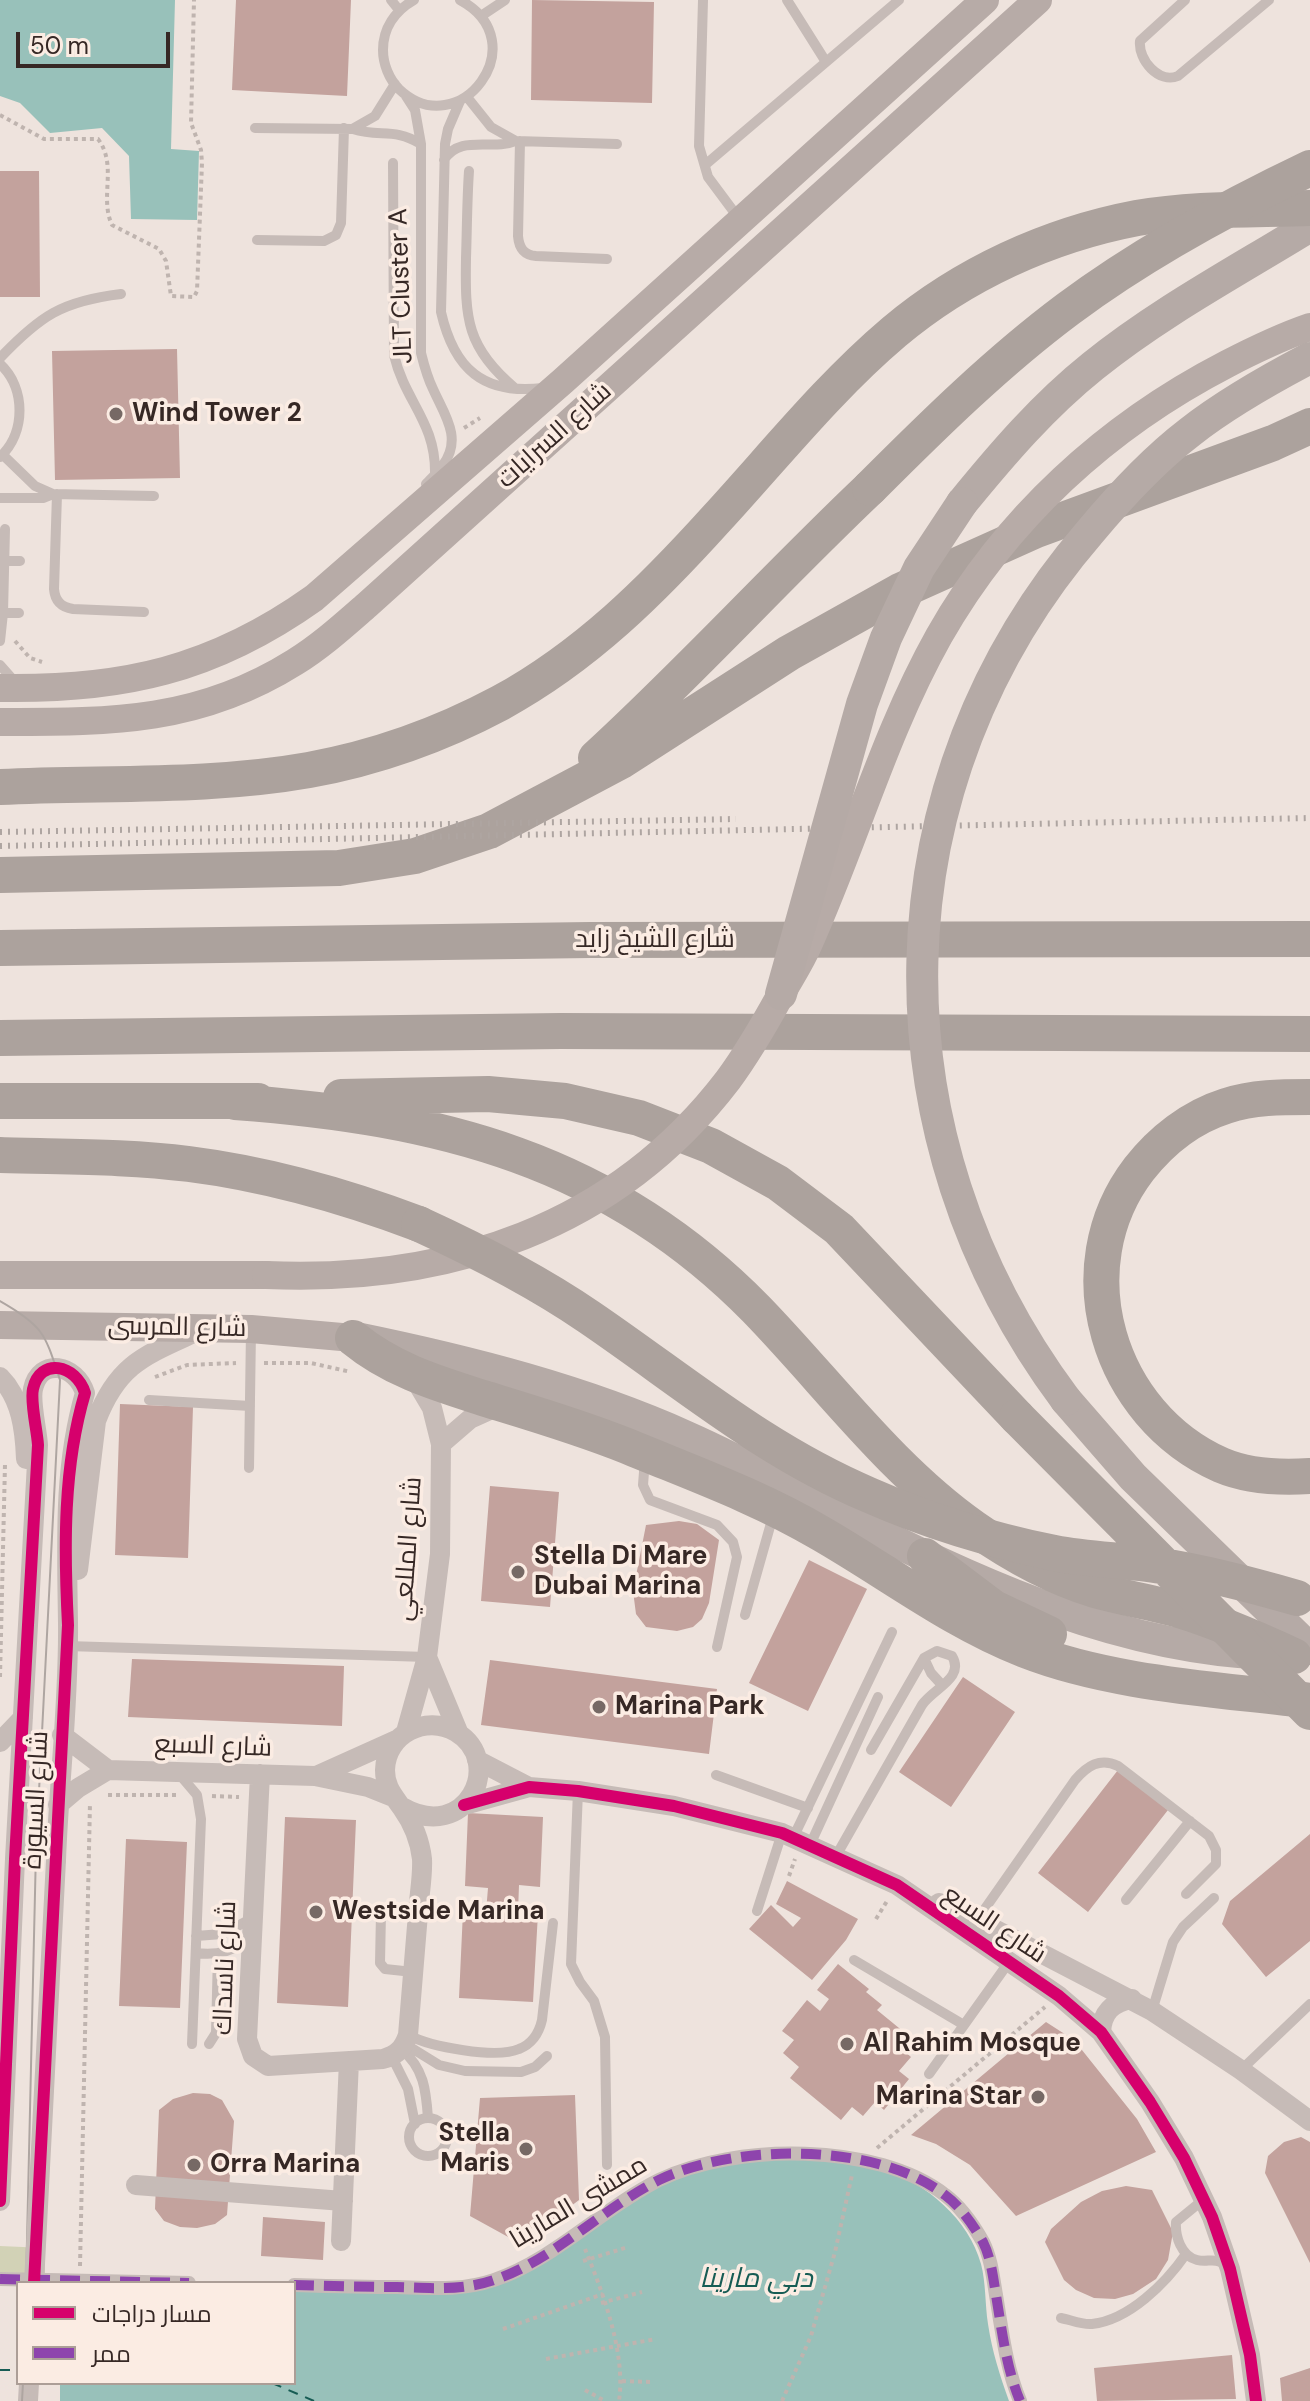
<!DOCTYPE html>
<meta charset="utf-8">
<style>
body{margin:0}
#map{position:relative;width:1310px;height:2401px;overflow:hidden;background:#eee3dd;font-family:"DM Sans",Cairo,sans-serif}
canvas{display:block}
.legend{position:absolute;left:16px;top:2281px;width:280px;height:104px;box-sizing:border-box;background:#fbece3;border:2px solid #ac9e97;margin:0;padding:10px 14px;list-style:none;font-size:24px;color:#362825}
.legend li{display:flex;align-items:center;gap:16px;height:40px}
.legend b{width:40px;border:2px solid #ac9e97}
.scale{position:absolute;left:16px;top:32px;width:154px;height:36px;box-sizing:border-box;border:4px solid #362825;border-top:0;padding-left:10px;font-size:24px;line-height:28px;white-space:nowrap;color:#362825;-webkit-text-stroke:6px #fbece3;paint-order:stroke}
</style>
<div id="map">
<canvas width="1310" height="2401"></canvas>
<ul class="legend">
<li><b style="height:10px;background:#d6006c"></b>مسار دراجات</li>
<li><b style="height:10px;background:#8e44ad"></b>ممر</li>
</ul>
<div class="scale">50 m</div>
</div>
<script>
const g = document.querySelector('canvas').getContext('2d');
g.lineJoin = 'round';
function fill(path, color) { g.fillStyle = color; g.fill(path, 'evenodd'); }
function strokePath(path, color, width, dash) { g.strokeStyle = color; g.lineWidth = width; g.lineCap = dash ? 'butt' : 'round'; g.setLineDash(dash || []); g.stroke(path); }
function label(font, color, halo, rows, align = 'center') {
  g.font = font + ' "DM Sans",Cairo,sans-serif'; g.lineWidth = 7; g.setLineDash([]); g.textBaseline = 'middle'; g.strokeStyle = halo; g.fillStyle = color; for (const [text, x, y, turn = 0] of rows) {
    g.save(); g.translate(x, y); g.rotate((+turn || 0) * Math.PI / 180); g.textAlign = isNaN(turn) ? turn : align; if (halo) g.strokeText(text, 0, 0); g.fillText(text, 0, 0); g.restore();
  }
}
fill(new Path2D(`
 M0,2246L45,2248V2274L0,2272Z`), '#d2d2b6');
fill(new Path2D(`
 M0,0H175L171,149L199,151L197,220L131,219L129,156L102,128L50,133L20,103L0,96Z
 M805,2157C830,2161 859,2162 884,2170C927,2183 969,2220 981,2264C986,2283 985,2305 988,2324C992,2351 1000,2376 1009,2401H0L18,2383H294V2291L509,2281L657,2184L705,2164Z`), '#98c1ba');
fill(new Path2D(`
 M0,2279L18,2283V2383H60V2401H0Z`), '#eee3dd');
strokePath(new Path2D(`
 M0,2370H18
 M272,2383L314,2401`), '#175c54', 2, [10, 8]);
fill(new Path2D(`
 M236,0H351L347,96L232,90Z
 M532,0L654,2L652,103L531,100Z
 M0,171H39L40,297H0Z
 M177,349L180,478L55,480L52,351Z
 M120,1404L193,1407L188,1558L115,1555Z
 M490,1486L559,1492L550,1607L481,1601Z
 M679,1521L697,1524L719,1540L709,1603L702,1619L693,1627L677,1631L646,1627L636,1614L633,1591L646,1525Z
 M809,1560L867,1589L808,1711L749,1683Z
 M132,1659L344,1666L342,1726L128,1717Z
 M490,1660L717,1689L709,1754L481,1725Z
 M963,1677L1015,1712L951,1807L899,1772Z
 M1118,1770L1168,1810L1088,1912L1038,1873Z
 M468,1813L543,1817L540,1887L519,1885L518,1912L538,1913L533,2002L459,1998L463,1911L486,1912L488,1888L465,1886Z
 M285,1817L356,1820L348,2007L277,2003Z
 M1310,1834V1941L1266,1977L1222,1924L1230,1901Z
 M126,1839L187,1842L180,2008L119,2006Z
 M787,1881L858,1919L846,1940L812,1980L749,1929L771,1905L793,1927L801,1918L776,1904Z
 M838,1964L869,1989L866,1992L882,2005L877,2010L910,2037L901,2048L911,2057L899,2071L909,2079L884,2110L875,2102L863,2116L852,2107L841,2120L790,2078L799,2067L783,2053L794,2040L782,2031L807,2000L820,2011L829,1999L817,1990Z
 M1046,2022L1074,2040L1137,2119L1156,2152L1016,2216L970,2165L936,2144L911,2135Z
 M193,2093L210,2094L222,2100L234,2121L227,2215L215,2224L197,2228L180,2227L164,2221L155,2209L159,2110L173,2099Z
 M575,2095L579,2200L554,2219L510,2238L470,2216L480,2098Z
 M1301,2137L1310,2142V2263L1265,2173L1268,2156L1284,2142Z
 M1126,2186L1152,2190L1173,2232L1168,2260L1156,2279L1133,2294L1115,2299L1094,2298L1076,2290L1064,2280L1045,2242L1051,2229L1081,2202L1102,2191Z
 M263,2217L325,2222L323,2260L261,2256Z
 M1232,2355L1236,2399L1097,2401L1094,2368Z
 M1310,2368V2401H1282L1280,2378Z`), '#c3a29d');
strokePath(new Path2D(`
 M0,115L44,139H98C118,166 99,197 112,225L159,249L166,261L171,296L194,297L197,291L202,163L201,150L191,123L194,0
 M464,428L480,418
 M15,641L30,658L42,662
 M264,1363H311L351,1372
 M155,1377L187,1365L236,1363
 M0,1677L5,1464
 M108,1795H179
 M212,1796L239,1797
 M789,1876L795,1859
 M876,1919L887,1901
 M877,2148L1045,2007
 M585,2249C603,2293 626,2353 619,2401
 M583,2261L628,2247
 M80,2266L90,1803
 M601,2303L642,2292
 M503,2329L603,2294
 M546,2359L656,2339
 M622,2381L651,2382
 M585,2390L605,2401
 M782,2401L811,2336L835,2252L852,2175`), '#bfb4af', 4, [4, 4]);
strokePath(new Path2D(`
 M391,0L399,10
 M414,0C395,11 383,28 383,50C383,64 389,79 399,89C459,146 538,42 460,0
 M703,0L699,146L708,177L740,220
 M787,0L826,62
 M1185,0L1140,41C1138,60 1159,84 1178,76L1269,0
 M481,16L505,0
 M406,96L415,110L421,144V353C424,365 427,377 433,389C444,414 463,438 443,465C439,472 431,478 426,484
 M467,97L491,127L516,141
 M460,101L448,129L445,144L441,312C454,369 483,395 543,388
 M255,128L353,129C380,138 393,127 421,144
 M354,128L375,116L395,84
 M520,141L518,236C519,248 524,255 536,256L607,259
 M444,160C460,134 492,151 516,141L617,144
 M393,163L394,355C405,402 436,422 435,474
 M705,165L899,0
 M469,171C467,200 467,229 466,258C465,318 466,348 516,389
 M257,240L324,241L336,235L341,223L344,128
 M0,358C40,316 62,301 121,294
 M0,364C26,388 26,433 0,457
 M3,455L35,486L53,494L154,496
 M57,494L54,589C55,601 61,607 73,609L144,612
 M0,498H43L53,494
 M4,561H20
 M3,613H19
 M0,641L3,613L5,529
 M0,665L15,682
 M149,1400L250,1406
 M645,1459L643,1485L650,1500L717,1525L733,1542L737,1557L717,1647
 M249,1468L251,1330
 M745,1615L773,1516
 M67,1646L427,1657
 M924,1658L931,1673L942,1685
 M180,1775L197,1795L201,1819L192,2044
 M716,1775L808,1808
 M578,1791L571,1964L580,1982L594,2001L605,2037L607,2165
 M793,1838L892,1632
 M810,1845L878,1697
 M836,1856L922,1705C934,1688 965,1678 952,1656L937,1651L924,1658L871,1750
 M1126,1900L1190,1821
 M757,1911L782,1833
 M977,1920L1075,1780C1087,1766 1100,1757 1118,1766L1209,1836L1216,1850V1864L1186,1894
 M196,1936L222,1934L251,1919
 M196,1953C218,1956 235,1951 252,1936
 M854,1960L964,2025
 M413,1972L385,1969L380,1963L381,1913L389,1909L418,1912
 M1152,2011L1173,1942L1183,1927L1214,1898
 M408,2035C431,2047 496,2059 519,2049C532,2044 539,2033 542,2020L553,1923
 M209,2044L216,2033L218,1954
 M405,2044L439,2065L465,2071L521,2072L535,2067L547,2056
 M401,2049C424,2068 426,2090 428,2118
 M392,2057L408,2089L415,2124
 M1241,2070L1310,2004
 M929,2074L1009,1962
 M409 2137a19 19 0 1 1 38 0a19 19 0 1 1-38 0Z
 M1201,2198L1198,2204L1176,2222C1175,2236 1181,2256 1197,2260C1210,2263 1212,2256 1228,2266
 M1061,2318C1071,2320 1082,2325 1092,2324C1129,2320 1166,2283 1186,2254`), '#c6bbb7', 10);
strokePath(new Path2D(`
 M0,2279L189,2283
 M294,2285C328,2286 363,2287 397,2287C430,2288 462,2291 494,2280C552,2261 603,2208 659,2180C735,2143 877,2142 945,2195C960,2206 974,2226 983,2242C991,2258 993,2277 996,2295C1002,2331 1006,2367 1020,2401`), '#c6bbb7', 14);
strokePath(new Path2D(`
 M0,1377C21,1398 25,1430 26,1459
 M441,1444L470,1419L501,1405
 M78,1570L96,1421C118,1363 146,1355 198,1331
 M427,1657L459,1734
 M406,1732L427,1657L440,1554L441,1444L432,1408L413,1376
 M62,1735L108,1770
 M0,1742L23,1718
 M477,1760L529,1787
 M260,1774L247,2039L253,2056L268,2066L383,2059C397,2055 403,2049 408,2035C411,1995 415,1954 418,1913C419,1896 423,1876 422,1859C420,1841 412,1822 402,1808C393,1795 385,1787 385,1770C386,1734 426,1714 456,1732C506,1762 466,1844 402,1807
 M316,1776L396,1740
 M58,1805L78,1788L108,1770L315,1776L368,1787L393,1797
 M464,1805L529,1787L578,1791L674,1806L782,1833L897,1885L1059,1996L1101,2032L1150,2102L1184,2158L1212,2217L1230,2269L1250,2355L1256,2401
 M939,1903L977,1920L1152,2011L1241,2070L1310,2121
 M1101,2032C1102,2013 1112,2002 1132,1999
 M136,2185L343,2201
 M0,2201L15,1859L38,1445C37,1429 30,1402 33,1389C40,1357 76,1364 85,1393C63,1468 67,1546 68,1623C69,1702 59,1781 56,1860
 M341,2241L349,2061
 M28,2401L29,2383`), '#c6bbb7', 20);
strokePath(new Path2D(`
 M0,688C122,690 213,670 314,598L563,381L985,0
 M0,722C110,722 198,723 295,662C321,646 344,625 367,605L1038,0
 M0,1275H266
 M0,1325L251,1329L353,1338`), '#b7aba7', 28);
strokePath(new Path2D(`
 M962,503C1002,454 1043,406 1093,366C1160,312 1237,271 1310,226
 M356,1338C468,1361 582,1390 687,1437C746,1463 802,1495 860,1524C986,1588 1123,1648 1266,1654
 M1066,1400L1133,1477L1310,1649`), '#b5aaa6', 32);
strokePath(new Path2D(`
 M596,758C691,671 777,576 870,488
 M0,787C102,782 208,788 309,770C375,758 440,735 500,703C586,656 652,590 717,518C774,456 829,387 894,332C963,274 1048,235 1137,218C1194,208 1252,210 1310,208
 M0,875L339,868L415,856L489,831L621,761L789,653L900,591L1036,530L1273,443L1310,426
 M0,948L590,940L1310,939
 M0,1038L561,1031L1310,1034
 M341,1097L488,1094L565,1101L639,1118L711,1146L778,1183L839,1229L1017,1417
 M1310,1097C1281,1097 1253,1097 1226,1106C1191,1117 1161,1141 1139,1169C1063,1268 1108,1415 1221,1465C1249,1477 1280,1478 1310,1476
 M0,1101H258
 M235,1102C438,1117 609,1159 756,1309C827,1382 890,1469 974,1528C1011,1554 1052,1577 1095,1590C1123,1598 1152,1602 1179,1610C1219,1622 1257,1639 1294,1656
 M0,1155C63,1157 127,1156 189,1164C268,1174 345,1196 419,1224
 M353,1338C392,1370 436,1383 483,1398C532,1413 580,1427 627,1446C692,1473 759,1497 820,1533C888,1572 951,1621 1025,1650C1112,1684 1217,1689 1310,1701
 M925,1556L994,1608L1049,1634`), '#aca29d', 36);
strokePath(new Path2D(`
 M0,1301C44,1326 45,1334 60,1380L36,1850L26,2283
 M22,2401L23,2383`), '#aea5a1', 2);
strokePath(new Path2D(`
 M0,832L736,819
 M0,846L1310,818`), '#aea5a1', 6, [2, 6]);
strokePath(new Path2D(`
 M34,2283L56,1860`), '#c6bbb7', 20);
strokePath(new Path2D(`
 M266,1275C448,1283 615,1228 728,1080C748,1053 764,1025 780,996C790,978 801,962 809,943C855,841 884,734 939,636C1006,518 1107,426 1227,364C1254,350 1281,337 1310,327`), '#b7aba7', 28);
strokePath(new Path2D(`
 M781,994L862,704L886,638L919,568L962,503
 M1066,1400C868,1135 873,783 1090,532C1120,496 1152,461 1190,432C1227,403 1268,380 1310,358`), '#b5aaa6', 32);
strokePath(new Path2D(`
 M870,488C933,425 997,362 1068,309C1143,253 1226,208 1310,168
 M419,1224C478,1251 535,1280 589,1317C683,1381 763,1450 869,1495C928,1521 990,1540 1054,1553C1089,1560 1126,1560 1162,1566C1208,1573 1252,1585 1297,1598
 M1017,1417L1310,1712`), '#aca29d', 36);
strokePath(new Path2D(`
 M0,2279L189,2283
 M294,2285C328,2286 363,2287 397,2287C430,2288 462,2291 494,2280C552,2261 603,2208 659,2180C735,2143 877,2142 945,2195C960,2206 974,2226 983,2242C991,2258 993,2277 996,2295C1002,2331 1006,2367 1020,2401`), '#8e44ad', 10, [20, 10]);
strokePath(new Path2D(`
 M464,1805L529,1787L578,1791L674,1806L782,1833L897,1885L1059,1996L1101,2032L1150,2102L1184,2158L1212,2217L1230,2269L1250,2355L1256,2401
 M0,2201L15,1859L38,1445C37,1429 30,1402 33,1389C40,1357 76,1364 85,1393C63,1467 64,1548 68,1625L34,2283`), '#d6006c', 12);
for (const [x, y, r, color] of [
 [116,414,8,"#766965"],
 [518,1572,8,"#766965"],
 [599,1707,8,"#766965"],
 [316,1912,8,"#766965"],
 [847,2044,8,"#766965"],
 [1038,2097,8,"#766965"],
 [526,2149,8,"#766965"],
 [194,2165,8,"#766965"]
]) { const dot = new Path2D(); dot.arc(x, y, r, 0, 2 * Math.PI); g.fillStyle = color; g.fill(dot); strokePath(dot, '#fbece3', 3); }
label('26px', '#362825', '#fbece3', [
 ["JLT Cluster A",402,286,-92],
 ["شارع السرايات",555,436,-42],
 ["شارع الشيخ زايد",655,940],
 ["شارع المرسى",177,1328,1],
 ["شارع المللعي",409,1549,-86],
 ["شارع السبع",213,1747,2],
 ["شارع السيورة",37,1800,-87],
 ["شارع السبع",994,1925,34],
 ["شارع ناسداك",226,1968,-88],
 ["ممشى المارينا",579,2203,-31]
]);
label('bold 26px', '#362825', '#fbece3', [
 ["Wind Tower 2",132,414],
 ["Stella Di Mare",534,1557],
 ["Dubai Marina",534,1587],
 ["Marina Park",615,1707],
 ["Westside Marina",332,1912],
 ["Al Rahim Mosque",863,2044],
 ["Marina Star",1022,2097,"right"],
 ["Stella",510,2134,"right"],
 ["Maris",510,2164,"right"],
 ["Orra Marina",210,2165]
], 'left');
label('italic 28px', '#175c54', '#fbece3', [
 ["دبي مارينا",756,2280]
]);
</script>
